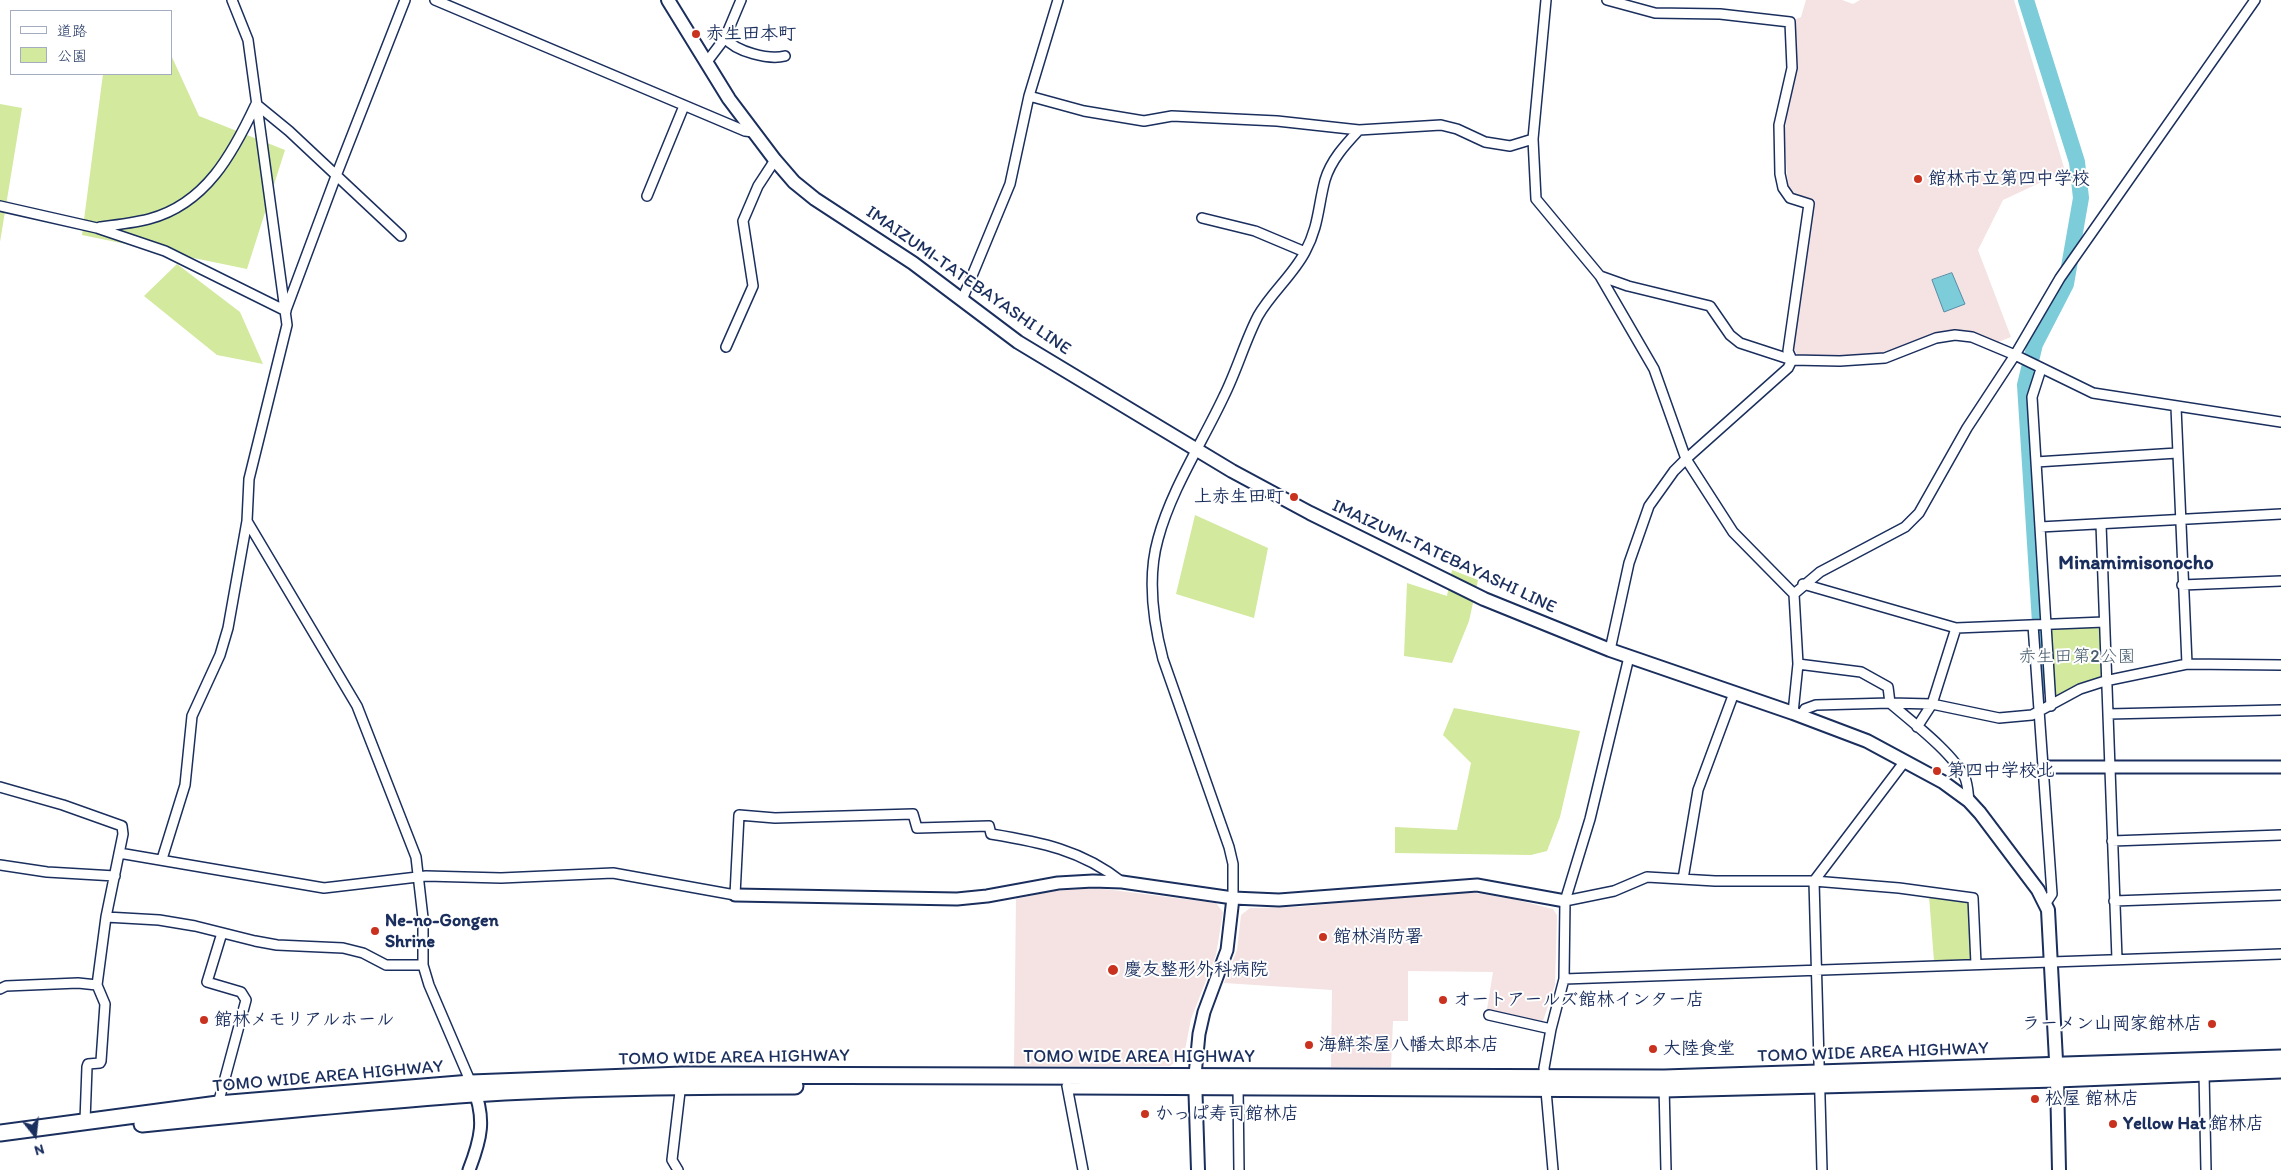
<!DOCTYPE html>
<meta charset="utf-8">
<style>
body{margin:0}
#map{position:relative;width:2281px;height:1170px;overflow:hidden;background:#fff;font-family:Itim,"Klee One",sans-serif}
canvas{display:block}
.legend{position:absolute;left:10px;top:10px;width:162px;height:65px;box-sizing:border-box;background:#fff;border:1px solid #a4acbf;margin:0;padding:6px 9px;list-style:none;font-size:15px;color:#1b2f5e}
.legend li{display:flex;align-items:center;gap:10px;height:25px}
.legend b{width:25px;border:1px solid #a4acbf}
.north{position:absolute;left:10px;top:1110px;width:50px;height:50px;-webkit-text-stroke:4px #fff;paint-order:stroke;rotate:164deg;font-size:14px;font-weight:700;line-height:20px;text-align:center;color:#1b2f5e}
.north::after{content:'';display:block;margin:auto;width:18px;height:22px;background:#1b2f5e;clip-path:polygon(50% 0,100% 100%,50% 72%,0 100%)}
</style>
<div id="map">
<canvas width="2281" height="1170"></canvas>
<ul class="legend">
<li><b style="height:6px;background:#fff"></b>道路</li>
<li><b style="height:14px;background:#d2e99e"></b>公園</li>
</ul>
<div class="north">N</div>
</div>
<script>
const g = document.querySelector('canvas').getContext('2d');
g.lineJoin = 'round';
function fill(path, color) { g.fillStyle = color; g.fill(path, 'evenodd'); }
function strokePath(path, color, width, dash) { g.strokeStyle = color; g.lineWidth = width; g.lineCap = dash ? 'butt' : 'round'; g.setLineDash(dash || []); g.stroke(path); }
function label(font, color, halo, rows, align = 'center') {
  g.font = font + ' Itim,"Klee One",sans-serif'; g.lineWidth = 4; g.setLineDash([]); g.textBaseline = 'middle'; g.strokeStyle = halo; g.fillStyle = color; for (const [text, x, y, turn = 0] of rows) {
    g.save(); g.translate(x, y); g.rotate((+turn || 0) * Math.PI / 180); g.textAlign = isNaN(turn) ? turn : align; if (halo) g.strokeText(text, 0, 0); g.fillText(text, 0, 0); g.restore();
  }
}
fill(new Path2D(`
 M1806,0H1842L1853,4L1860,0H2014L2065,171L2003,200L1978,250L2011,337L1996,343L1939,334L1882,353L1861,356H1798L1793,347L1815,200L1800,197L1793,194L1788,186L1784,135L1789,100L1797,69L1794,20L1801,17Z
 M1096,888L1216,903L1223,912L1216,955L1191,1019L1184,1055L1170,1066H1014L1016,899L1052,891Z
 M1440,893H1475L1513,899L1553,909L1557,915L1555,985L1543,1021L1487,1009L1493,972L1408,971V1021H1393L1391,1067H1331L1332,990L1224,983L1237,950L1241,915L1250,908L1298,907Z`), '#f4e3e2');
fill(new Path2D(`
 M171,55L199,116L285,150L247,269L82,235L103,74H171Z
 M0,104L22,108L0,242Z
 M177,264L240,312L263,364L217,355L144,296Z
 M1195,515L1268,548L1254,618L1176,594Z
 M1452,570L1478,580L1469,621L1452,663L1404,656L1407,583L1447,596Z
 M2103,624L2105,681L2050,705V633L2052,628Z
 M1454,708L1580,731L1560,817L1547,851L1531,855L1395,853V827L1457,830L1471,763L1443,735Z
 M1929,896L1973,898L1976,961H1934Z`), '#d2e99e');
const water = new Path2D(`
 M1952,273L1965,304L1944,312L1932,280Z`);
fill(water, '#7dccd9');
strokePath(water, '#568da8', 1);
strokePath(new Path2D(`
 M2026,0L2077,162L2081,198L2066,284L2035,344L2025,385L2044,686`), '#7dccd9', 16);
const minor = new Path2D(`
 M435,0L745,131L753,132
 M1546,0L1533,139L1536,199L1600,276L1654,369L1686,459L1733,532L1794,594
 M1607,0L1655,13L1720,14L1790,22L1792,68L1779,125L1780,174L1783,188L1790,198L1809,204L1788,351L1792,360L1788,368L1686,459L1674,471L1649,506L1629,563L1610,650
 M725,38C736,52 769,60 785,56
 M706,63L725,38L741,0
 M1029,96L1084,111L1144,121L1172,116L1277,121L1359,130L1441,125L1457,129L1485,142L1510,146L1533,139
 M256,104L289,131L401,236
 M647,196L684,106
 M0,206L97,228L165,251L286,311
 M1202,218L1255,231L1305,252
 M100,227C116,225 133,223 149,219C206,204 233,153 256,104
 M1600,276L1628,286L1710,306L1730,335L1740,343L1792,360L1840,361L1885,358L1936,338L1955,335L1972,337L2015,355L2060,278L2255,0
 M962,300L1010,184L1029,96L1058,0
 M286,310L336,176L405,0
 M726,347L753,286L743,221L758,186L775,160
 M2041,369L2032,397L2051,706
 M2176,407L2187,664
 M2036,462L2177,453
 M247,521L357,706L416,857L423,918V965L429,985L471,1083
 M2101,524L2117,959
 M2040,527L2281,514
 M1803,584L1956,628L2104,622
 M2182,585L2281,581
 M2033,625L2052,894L2046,903
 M1798,664L1861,672L1888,687L1890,703L1932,704L1956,628
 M1793,713L1798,664L1794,594L1820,572L1905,527L1919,513L1967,428L2015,355L2093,393L2281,422
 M2108,714L2281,710
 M1801,716L1805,709L1816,705L1890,703C1912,722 1953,753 1965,778C1968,785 1968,794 1969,801
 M1917,727L1932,704L1999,718L2032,715L2080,689L2105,681L2187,664L2281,665
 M0,787L63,805L122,826L123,834L106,917L97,985L105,1004L101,1061L100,1063L88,1064L87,1067L85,1121
 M2112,841L2281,835
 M119,853L324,888L426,876L501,878L613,873L735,895L739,815L775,818L913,814L917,828L989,826L991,834C1040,842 1082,850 1122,882
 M162,859L185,785L192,716L220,655L228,628L247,521L249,479L287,325L248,40L232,0
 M0,865L47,872L115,876
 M1683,879L1698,790L1734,693
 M1233,898V864L1229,847L1163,659C1153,621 1147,578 1158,539C1171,490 1203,441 1224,396C1237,370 1245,341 1258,316C1271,293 1293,275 1305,252C1319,226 1318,206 1325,180C1331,160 1345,145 1359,130
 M1565,901L1614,891L1647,877L1715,881H1814L1899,888L1973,898L1976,964
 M2114,901L2281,895
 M106,917L159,920L195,926L255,941L277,945L343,948L363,953L386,965H423
 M1564,979L2281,954
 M0,989L6,986L78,983L97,985
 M1489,1015L1551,1029
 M2204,1073L2206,1170
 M1664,1085L1666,1170
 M1067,1086L1083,1170
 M1238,1087L1239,1170
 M218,1104L246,1000L241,992L207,982L222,933
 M678,1170L672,1160L681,1083
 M1553,1170L1544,1068L1551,1029L1564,979L1565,901L1590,819L1629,657
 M1822,1170L1814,881L1905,761`);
const tertiary = new Path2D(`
 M2044,767H2281
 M735,895L957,899L987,896L1058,883L1093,881L1122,882L1233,898L1279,900L1477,885L1565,901
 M1195,1075L1199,1034L1204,1012L1227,950L1233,898
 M469,1170C481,1139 486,1119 473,1087`);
const secondary = new Path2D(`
 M668,0L729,99L775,160L794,182L815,199L913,263L1018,342L1232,471L1310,513L1484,599L1610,650L1793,713L1867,741L1943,782L1969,801L1980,813L2038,890L2048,910L2057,1079L2059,1170
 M1195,1078L1198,1170`);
const trunk = new Path2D(`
 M1073,1086L1663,1089L2057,1079L2281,1070
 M142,1124C252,1113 363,1102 473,1094C580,1087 688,1086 795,1086
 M0,1133L218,1104L338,1094L471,1083L682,1075L1664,1078L2281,1058`);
strokePath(minor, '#1b2f5e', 12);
strokePath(tertiary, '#1b2f5e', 15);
strokePath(secondary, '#1b2f5e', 16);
strokePath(trunk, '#1b2f5e', 19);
strokePath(minor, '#fff', 9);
strokePath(tertiary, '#fff', 11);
strokePath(secondary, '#fff', 12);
strokePath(trunk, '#fff', 15);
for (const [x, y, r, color] of [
 [696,34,5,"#c8321e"],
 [1918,179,5,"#c8321e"],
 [1294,497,5,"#c8321e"],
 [1937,771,5,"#c8321e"],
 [375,931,5,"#c8321e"],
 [1323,937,5,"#c8321e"],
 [1113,970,6,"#c8321e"],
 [1443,1000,5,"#c8321e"],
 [204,1020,5,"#c8321e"],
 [2212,1024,5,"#c8321e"],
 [1309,1045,5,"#c8321e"],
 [1653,1049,5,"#c8321e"],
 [2035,1099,5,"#c8321e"],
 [1145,1114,5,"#c8321e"],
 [2113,1124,5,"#c8321e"]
]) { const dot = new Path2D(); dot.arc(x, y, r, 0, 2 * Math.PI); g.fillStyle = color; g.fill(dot); strokePath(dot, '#fff', 2); }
label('bold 18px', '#1b2f5e', '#fff', [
 ["赤生田本町",706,34],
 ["館林市立第四中学校",1928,179],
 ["上赤生田町",1284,497,"right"],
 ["第四中学校北",1947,771],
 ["Ne-no-Gongen",385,921],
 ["Shrine",385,942],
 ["館林消防署",1333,937],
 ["慶友整形外科病院",1124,970],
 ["オートアールズ館林インター店",1453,1000],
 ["館林メモリアルホール",214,1020],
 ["ラーメン山岡家館林店",2202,1024,"right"],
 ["海鮮茶屋八幡太郎本店",1319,1045],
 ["大陸食堂",1663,1049],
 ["松屋 館林店",2045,1099],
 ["かっぱ寿司館林店",1155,1114],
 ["Yellow Hat 館林店",2123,1124]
], 'left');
label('18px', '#1b2f5e', '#fff', [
 ["IMAIZUMI-TATEBAYASHI LINE",968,281,35],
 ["IMAIZUMI-TATEBAYASHI LINE",1444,557,25],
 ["TOMO WIDE AREA HIGHWAY",1873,1053,-2],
 ["TOMO WIDE AREA HIGHWAY",1139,1057],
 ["TOMO WIDE AREA HIGHWAY",734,1058,-1],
 ["TOMO WIDE AREA HIGHWAY",328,1077,-5]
]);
label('18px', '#495e6e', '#fff', [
 ["赤生田第2公園",2077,657]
]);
label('bold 20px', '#1b2f5e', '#fff', [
 ["Minamimisonocho",2136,564]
]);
</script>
